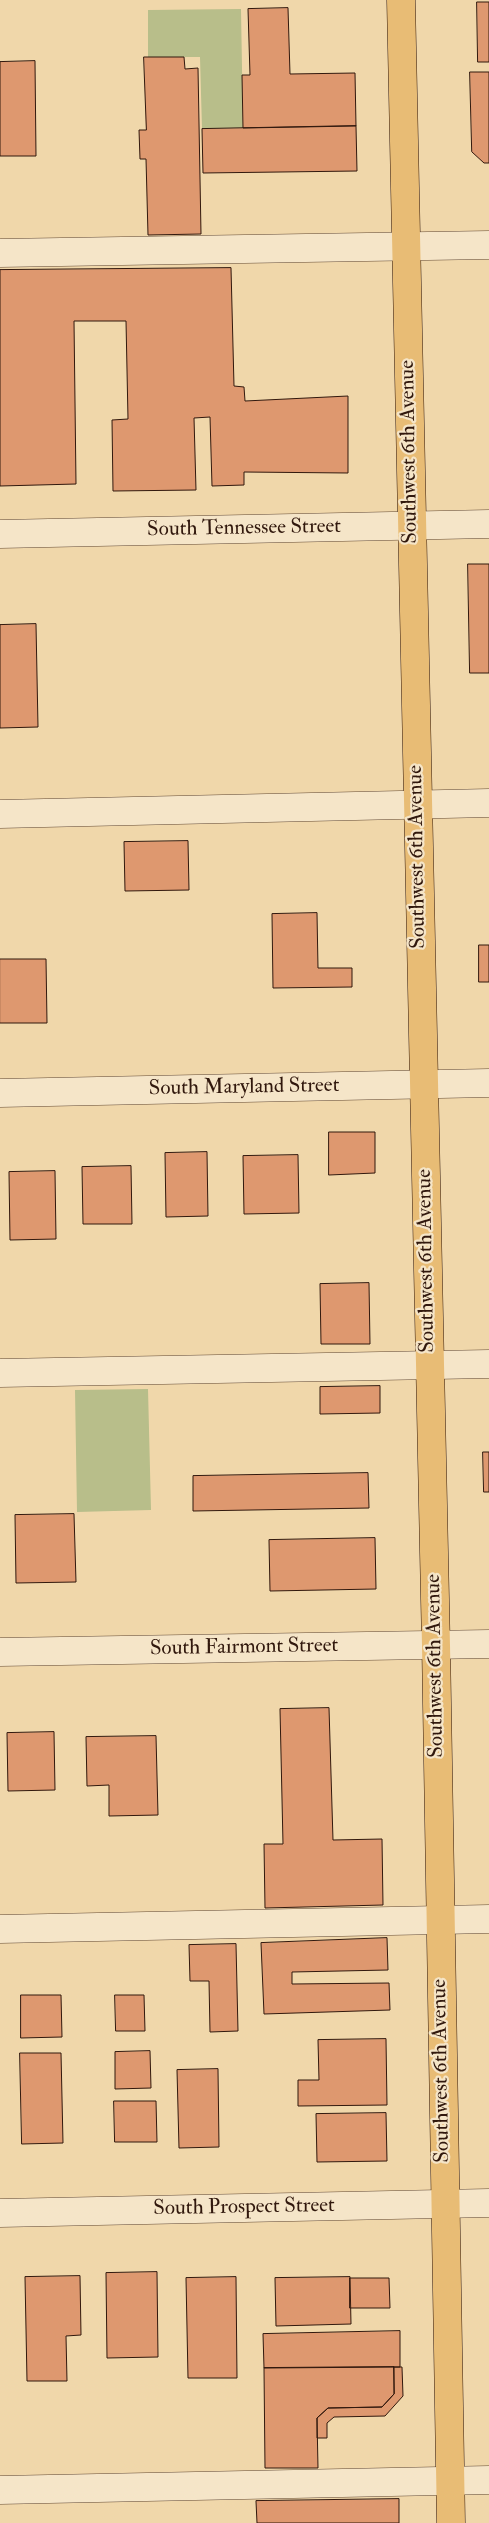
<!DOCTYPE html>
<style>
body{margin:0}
canvas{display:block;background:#f0d7aa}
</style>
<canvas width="489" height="2523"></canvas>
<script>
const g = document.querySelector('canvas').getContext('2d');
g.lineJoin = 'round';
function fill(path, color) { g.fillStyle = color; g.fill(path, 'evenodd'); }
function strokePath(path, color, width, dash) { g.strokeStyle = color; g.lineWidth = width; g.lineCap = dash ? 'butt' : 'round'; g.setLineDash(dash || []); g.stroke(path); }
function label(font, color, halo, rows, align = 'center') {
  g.font = font + ' "IM FELL Double Pica",serif'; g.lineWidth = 4.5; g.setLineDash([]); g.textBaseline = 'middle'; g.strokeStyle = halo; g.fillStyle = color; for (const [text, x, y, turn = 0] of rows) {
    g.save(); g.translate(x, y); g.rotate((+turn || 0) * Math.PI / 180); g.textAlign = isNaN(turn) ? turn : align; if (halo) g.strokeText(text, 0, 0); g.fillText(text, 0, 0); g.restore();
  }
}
fill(new Path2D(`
 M241,9L243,128L202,129L200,57H148V10Z
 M148,1389L151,1510L77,1512L75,1390Z`), '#b8be8a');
const building = new Path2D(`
 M477,2H489V62H478Z
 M288,8L290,74L355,73L356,126L243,128L242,75H250L248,9Z
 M144,57H184L185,69L198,68L201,234L148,235L146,159H140L139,130H146Z
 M35,61L36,156H0V62Z
 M470,72H489V163H484L472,152Z
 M356,126L357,171L203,173L202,129Z
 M231,268L234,386L244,387L245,401L348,396V473L244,472V485L212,486L210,417L194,418L196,490L113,491L112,420L128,419L126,321H74L76,484L0,486V270Z
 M468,564H489V673H470Z
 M36,624L38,727L0,728V625Z
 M188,841L189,890L125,891L124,842Z
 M317,913L318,968H352V987L273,988L272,914Z
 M479,945H489V982H479Z
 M0,959H46L47,1023H0Z
 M329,1132H375V1173L329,1175Z
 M207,1152L208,1216L166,1217L165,1153Z
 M298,1155L299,1213L244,1214L243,1156Z
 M131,1166L132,1224H83L82,1167Z
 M55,1171L56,1239L10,1240L9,1172Z
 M369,1283L370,1344H321L320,1284Z
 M380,1386V1413L320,1414V1387Z
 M483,1452H489V1492H484Z
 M368,1473L369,1508L193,1511V1476Z
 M74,1514L76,1582L16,1583L15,1515Z
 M375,1538L376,1589L270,1591L269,1540Z
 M329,1708L333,1840L382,1839L383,1905L265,1908L264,1844H283L280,1709Z
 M54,1732L55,1790L8,1791L7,1733Z
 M156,1736L158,1815L109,1816V1785L87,1786L86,1737Z
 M387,1938L388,1970L292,1972V1984L389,1983L390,2010L264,2014L261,1943Z
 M236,1944L238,2031L210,2032L209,1981H190L189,1945Z
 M21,1995H61L62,2037L21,2038Z
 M115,1995H144L145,2031H116Z
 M386,2039L387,2105L298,2106V2080H319L318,2040Z
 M150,2051L151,2088L115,2089V2052Z
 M20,2053H61L63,2143L22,2144Z
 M218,2069L219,2147L179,2148L177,2070Z
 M114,2101H156L157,2142H115Z
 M386,2113L387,2161L317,2162L316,2114Z
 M157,2272L158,2357L107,2358L106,2273Z
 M80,2276L81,2335L66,2336L67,2381H27L25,2277Z
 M236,2277L237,2378H188L186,2278Z
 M350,2277L351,2324L276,2326L275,2278Z
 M350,2278H389L390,2308H350Z
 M400,2331V2367L264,2368L263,2334Z
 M394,2367V2394L382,2407L328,2408L317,2418L318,2468H265L264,2368Z
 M394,2367H402L403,2396L385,2416L334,2417L327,2423V2438H317V2418L328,2408L382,2407L394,2394Z
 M399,2499V2523H257L256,2501Z`);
fill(building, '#de986f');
strokePath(building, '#31180d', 1);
const minor = new Path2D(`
 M0,253L489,245
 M0,534L489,524
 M0,814L489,803
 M0,1093L489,1083
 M0,1373L489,1364
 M0,1652L489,1644
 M0,1929L489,1919
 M0,2213L489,2203
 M0,2490L489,2480`);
const major = new Path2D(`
 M401,0L436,1645L451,2523`);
strokePath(minor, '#614834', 29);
strokePath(major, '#31180d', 29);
strokePath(minor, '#f5e5c8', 28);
strokePath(major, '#e8bc75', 28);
label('21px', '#31180d', '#f5e5c8', [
 ["Southwest 6th Avenue",410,452,-91],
 ["South Tennessee Street",244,529,-1],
 ["Southwest 6th Avenue",418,857,-91],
 ["South Maryland Street",244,1088,-1],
 ["Southwest 6th Avenue",427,1261,-91],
 ["South Fairmont Street",244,1648,-1],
 ["Southwest 6th Avenue",436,1666,-91],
 ["Southwest 6th Avenue",442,2071,-91],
 ["South Prospect Street",244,2208,-1]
]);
</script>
